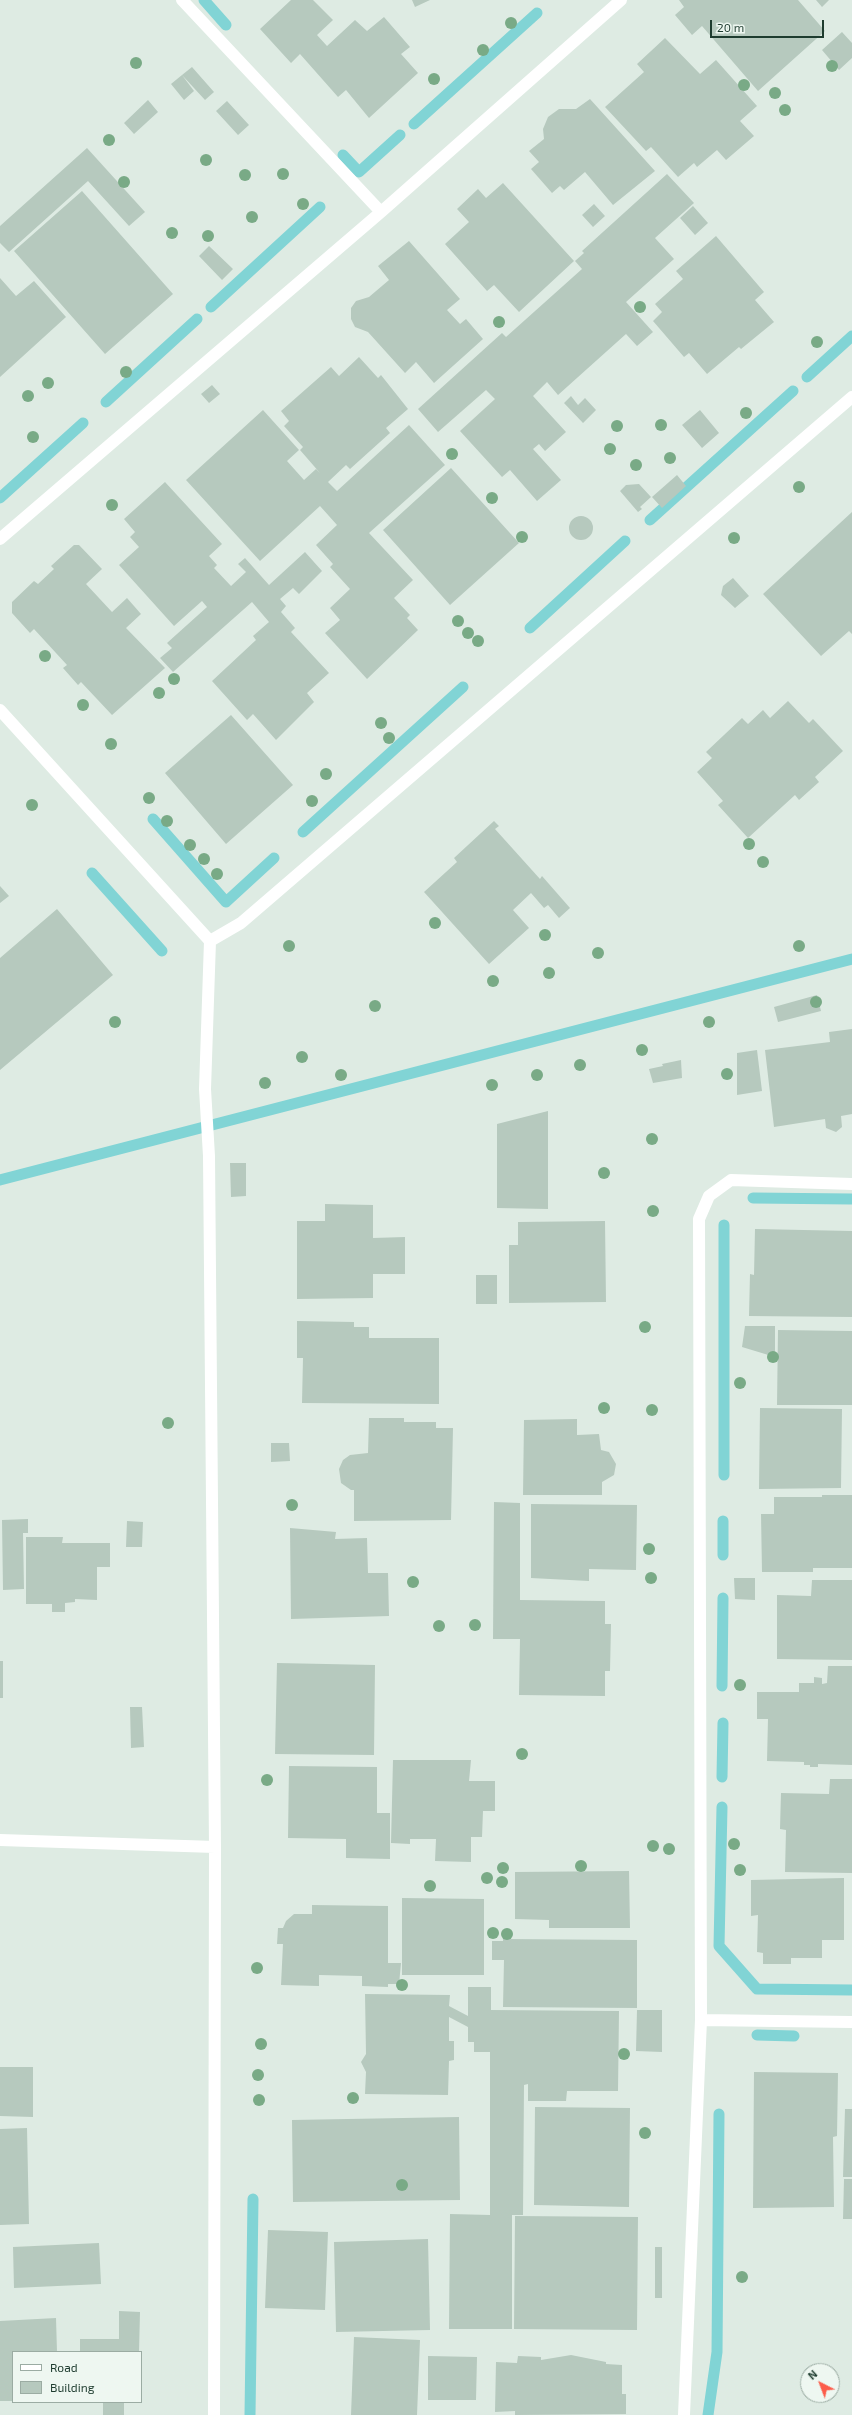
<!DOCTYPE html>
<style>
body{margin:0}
#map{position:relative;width:852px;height:2415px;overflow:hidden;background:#deebe3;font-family:"Exo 2",sans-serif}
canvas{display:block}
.legend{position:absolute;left:12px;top:2351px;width:130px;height:52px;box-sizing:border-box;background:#eef7f1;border:1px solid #9baca3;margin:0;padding:5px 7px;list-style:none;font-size:12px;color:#1e3c2f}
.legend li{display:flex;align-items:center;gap:8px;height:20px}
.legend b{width:20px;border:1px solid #9baca3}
.north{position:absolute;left:800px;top:2363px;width:40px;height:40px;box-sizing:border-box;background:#eef7f1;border:1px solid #9baca3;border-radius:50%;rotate:318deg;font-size:11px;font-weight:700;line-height:16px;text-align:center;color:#1e3c2f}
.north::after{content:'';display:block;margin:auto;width:14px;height:18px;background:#fc5c4a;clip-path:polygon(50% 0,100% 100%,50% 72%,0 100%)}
.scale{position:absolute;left:710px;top:20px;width:114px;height:18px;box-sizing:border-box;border:2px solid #1e3c2f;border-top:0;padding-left:5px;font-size:12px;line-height:14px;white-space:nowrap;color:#1e3c2f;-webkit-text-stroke:3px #eef7f1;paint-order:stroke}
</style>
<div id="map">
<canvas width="852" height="2415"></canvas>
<ul class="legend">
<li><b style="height:5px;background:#fff"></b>Road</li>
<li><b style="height:11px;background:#b6c9be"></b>Building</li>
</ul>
<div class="north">N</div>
<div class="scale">20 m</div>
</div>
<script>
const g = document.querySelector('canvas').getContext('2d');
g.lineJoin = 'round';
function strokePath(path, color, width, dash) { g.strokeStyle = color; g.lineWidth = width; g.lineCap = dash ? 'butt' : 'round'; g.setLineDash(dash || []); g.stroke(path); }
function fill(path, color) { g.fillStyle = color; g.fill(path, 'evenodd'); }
strokePath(new Path2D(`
 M204,0L226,25
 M414,124L537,13
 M343,155L359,172L400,135
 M211,307L320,207
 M807,377L852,336
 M106,402L197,319
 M0,498L83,423
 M650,520L793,391
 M530,628L625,541
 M153,819L226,902L274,858
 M303,832L463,687
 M92,873L162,951
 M0,1180L852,959
 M753,1198L852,1199
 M724,1225V1475
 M723,1555V1521
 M722,1686L723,1598
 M722,1777L723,1723
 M722,1807L719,1946L757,1989L852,1990
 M757,2035L794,2036
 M250,2415L253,2199
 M708,2415L717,2352L719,2114`), '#81d4d5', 11);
fill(new Path2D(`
 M291,0H313L333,20L317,35L327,46L355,20L367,31L384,17L410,47L401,54L418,73L369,118L346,90L338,97L300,54L291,63L260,29Z
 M412,0H430L415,7Z
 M679,0H798L825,31L758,91L702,26L692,35L675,15L684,7Z
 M816,0H829L822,7Z
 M842,32L852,43V58L839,70L822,50Z
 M665,38L700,74L716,60L757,106L740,121L754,136L726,160L717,150L697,167L694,163L678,177L651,147L646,151L605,107L644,72L637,64Z
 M192,67L214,92L205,100L182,75Z
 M182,75L194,91L184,100L171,84Z
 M590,99L655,171L613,205L585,172L564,190L560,186L552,193L531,169L539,162L529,151L544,139L543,129L548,117L559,109H576Z
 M148,100L158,112L134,134L124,123Z
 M227,101L249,125L238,135L216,111Z
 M87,148L145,212L129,226L88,181L9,252L0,243V226Z
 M667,174L694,203L655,238L674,259L626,302L653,332L637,346L626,334L558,395L547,382L533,396L566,432L545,451L539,444L533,449L561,480L537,501L510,470L502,477L460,431L495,399L486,390L438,432L418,409L502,333L506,337L582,269L575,261L584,253L582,251Z
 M503,183L574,261L519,312L494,285L487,291L445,244L469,222L457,209L478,189L486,198Z
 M82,191L173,294L105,354L14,251Z
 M594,204L605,216L593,227L582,215Z
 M693,206L708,223L695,235L680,218Z
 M716,236L764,292L755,300L774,322L741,349L739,347L707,374L689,353L684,357L653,321L662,312L655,304L683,279L676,271Z
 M409,241L460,299L447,310L460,324L466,319L483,339L434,383L416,362L405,373L368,332L355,327L351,319V308L356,301L369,297L389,280L378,266Z
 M209,246L233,269L222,280L199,256Z
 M0,278L16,296L34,281L66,317L0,377Z
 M359,357L378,378L381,375L408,409L386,428L390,433L350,469L346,465L328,482L337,491L409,425L445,465L369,533L413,580L394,598L410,615L407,618L418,630L367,679L325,633L340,620L330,608L350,589L330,567L333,564L316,545L337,525L320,506L260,561L186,480L263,410L299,450L287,461L304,480L316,469L320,473L300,450L303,447L284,426L289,421L281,411L331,367L339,376Z
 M212,385L220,394L209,403L201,394Z
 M571,396L578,405L585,398L596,410L583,423L564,403Z
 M700,410L719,433L702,448L682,425Z
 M451,468L519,543L450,605L383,530Z
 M677,475L686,486L662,508L652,497Z
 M165,482L222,544L209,556L217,565L214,568L231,586L246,572L238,564L245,558L269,585L305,552L322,571L299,594L293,588L280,599L286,606L281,612L295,628L291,632L329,673L307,693L314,702L276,740L253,714L247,720L212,681L256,640L253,636L269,622L252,602L173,672L160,658L172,648L167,643L207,607L202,601L174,626L119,565L139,547L130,537L135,532L124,519Z
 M639,484L651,497L640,507L642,509L638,512L620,491L626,485Z
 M852,512V634L849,631L821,656L763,594Z
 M569 528a12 12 0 1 1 24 0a12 12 0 1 1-24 0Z
 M74,545H79L102,569L86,584L112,612L127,598L141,614L126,628L165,668L112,715L81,682L78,685L63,668L67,665L34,629L30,633L12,613V602L34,581L38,584L54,569L51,566Z
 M733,578L749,596L735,608L721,595L723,586Z
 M788,701L809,723L813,719L843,751L815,777L819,782L799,800L795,795L748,838L718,805L723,801L697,772L712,758L706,752L742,718L748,724L763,710L770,718Z
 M231,715L293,785L226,844L165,773Z
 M494,821L499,826L495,829L540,879L542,876L570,908L559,918L548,905L544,908L531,893L513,910L529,928L489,964L424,892L457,862L454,858Z
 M0,886L9,896L0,903Z
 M57,909L113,975L0,1070V958Z
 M817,995L821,1011L778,1022L774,1007Z
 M852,1029V1114L841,1116L842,1127L836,1132L826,1128L825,1119L774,1127L765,1050L830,1042L829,1032Z
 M757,1050L762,1091L737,1095V1053Z
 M681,1060L682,1078L653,1083L649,1069L663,1066L662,1064Z
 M548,1111V1209L497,1208V1124Z
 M230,1163H246V1196L231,1197Z
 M325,1204L373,1205V1238L405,1237V1274H373V1298L297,1299V1221H325Z
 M605,1221L606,1302L509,1303V1245H518V1222Z
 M755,1229L852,1231V1317L749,1316L750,1274L754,1275Z
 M476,1275H497V1304H476Z
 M297,1321L354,1322V1327H369V1338H439V1404L302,1403L303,1358H297Z
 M745,1326H775V1357L742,1347Z
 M778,1330L852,1331V1405H777Z
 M760,1408L842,1409L841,1488L759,1489Z
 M369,1418H404V1422H436V1428H453L451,1520L354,1521V1490H351L341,1483L339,1469L343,1460L350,1455L368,1453Z
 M577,1419V1435L599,1434L601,1450L609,1452L616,1464L614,1475L602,1482V1495H523L524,1420Z
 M271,1443H289L290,1461L271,1462Z
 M822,1495H852V1568H813V1572H762L761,1514H774V1497H822Z
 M494,1502L520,1503V1600L605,1601V1624H611L610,1671H605V1696L519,1695L520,1639H493Z
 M531,1504L637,1505L636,1570L589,1569V1581L531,1578Z
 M28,1519V1533H23L24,1589L3,1590L2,1520Z
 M127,1521L143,1522L142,1547H126Z
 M290,1528L336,1532L335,1539L367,1538L368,1573H388L389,1616L291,1619Z
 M26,1537H63L62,1543H110V1567H97V1600L75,1599V1602L65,1603V1612H52V1604H26Z
 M734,1578H755V1600L735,1599Z
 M812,1580H852V1660L777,1659V1595L811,1596Z
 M0,1661H3V1698H0Z
 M277,1663L375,1665L374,1755L275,1754Z
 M828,1666H852V1765L818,1764V1767H810V1765H804V1762L767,1761L768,1719H757V1692H799V1683H814V1677L822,1678V1684L827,1683Z
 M130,1707H142L144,1747L131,1748Z
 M393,1760H471L469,1781H495V1811H483L482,1837H471V1862L435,1861L436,1839H410V1844L391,1843Z
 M289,1766L377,1767V1813H390V1859L346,1858V1839L288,1838Z
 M830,1779H852V1873L785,1872L786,1830L780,1829L781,1793L829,1794Z
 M629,1871L630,1928H549V1920L515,1919V1872Z
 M844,1878V1940H822V1958H791V1964H763V1953L757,1952L758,1915L751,1916V1880Z
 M402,1898L484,1899V1975H402Z
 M312,1905L388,1906V1963H401L399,1984H388V1987L362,1986V1976L319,1975V1986L281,1985L283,1944H277L278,1928H283L286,1921L294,1914H312Z
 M503,1939L637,1940V2008L503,2007L504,1960H492V1941H503Z
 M468,1987H491V2010L619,2011L618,2091H567L566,2101H528V2084L524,2085L523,2215H512V2329H449L450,2214L490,2215V2052H474V2042H468V2027L449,2017V2041H454V2060L449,2061L448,2095L365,2094L366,2072L361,2062L366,2054L365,1994L450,1995L449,2006L468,2016Z
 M637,2010H662V2052L636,2051Z
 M0,2067H33V2117L0,2116Z
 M754,2072L838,2073L837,2136L833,2137L834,2207L753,2208Z
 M535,2107L630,2108L629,2207L534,2205Z
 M845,2109H852V2177H843Z
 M459,2117L460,2200L293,2202L292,2120Z
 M27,2128L29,2224L0,2225V2129Z
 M844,2179H852V2219H843Z
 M515,2216L638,2217L637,2330L514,2329Z
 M268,2230L328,2232L325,2310L265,2308Z
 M428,2239L430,2330L336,2332L334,2242Z
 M99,2243L101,2284L14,2288L13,2247Z
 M655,2247H662V2298H655Z
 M119,2311L140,2312L139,2352H80V2339H119Z
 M56,2318L57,2352H13V2401H0V2321Z
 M354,2337L420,2340L417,2415H351Z
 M571,2355L606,2362V2364L622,2365V2394H626V2414L515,2415V2411L495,2412L496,2362L517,2363L518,2356L541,2357V2360Z
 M428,2356L477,2357L476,2400H428Z
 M103,2402H124V2415H103Z`), '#b6c9be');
strokePath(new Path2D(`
 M182,0L381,212
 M0,539L381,212L621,0
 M0,710L210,941L205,1089L209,1156L215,1847L214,2415
 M210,941L241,923L852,397
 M0,1840L215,1847
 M701,2020L852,2022
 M684,2415L701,2020L699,1219L709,1196L731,1180L852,1184`), '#fff', 12);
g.fillStyle = '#79aa86';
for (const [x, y] of [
 [511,23],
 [483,50],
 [136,63],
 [832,66],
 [434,79],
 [744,85],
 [775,93],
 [785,110],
 [109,140],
 [206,160],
 [283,174],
 [245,175],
 [124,182],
 [303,204],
 [252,217],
 [172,233],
 [208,236],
 [640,307],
 [499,322],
 [817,342],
 [126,372],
 [48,383],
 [28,396],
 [746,413],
 [661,425],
 [617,426],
 [33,437],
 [610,449],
 [452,454],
 [670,458],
 [636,465],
 [799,487],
 [492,498],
 [112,505],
 [522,537],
 [734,538],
 [458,621],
 [468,633],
 [478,641],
 [45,656],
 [174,679],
 [159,693],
 [83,705],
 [381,723],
 [389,738],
 [111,744],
 [326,774],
 [149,798],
 [312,801],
 [32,805],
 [167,821],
 [749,844],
 [190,845],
 [204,859],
 [763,862],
 [217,874],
 [435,923],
 [545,935],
 [289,946],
 [799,946],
 [598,953],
 [549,973],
 [493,981],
 [816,1002],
 [375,1006],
 [115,1022],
 [709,1022],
 [642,1050],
 [302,1057],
 [580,1065],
 [727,1074],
 [341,1075],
 [537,1075],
 [265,1083],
 [492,1085],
 [652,1139],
 [604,1173],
 [653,1211],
 [645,1327],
 [773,1357],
 [740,1383],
 [604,1408],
 [652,1410],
 [168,1423],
 [292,1505],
 [649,1549],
 [651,1578],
 [413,1582],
 [475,1625],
 [439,1626],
 [740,1685],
 [522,1754],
 [267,1780],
 [734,1844],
 [653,1846],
 [669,1849],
 [581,1866],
 [503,1868],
 [740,1870],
 [487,1878],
 [502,1882],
 [430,1886],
 [493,1933],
 [507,1934],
 [257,1968],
 [402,1985],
 [261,2044],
 [624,2054],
 [258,2075],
 [353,2098],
 [259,2100],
 [645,2133],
 [402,2185],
 [742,2277]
]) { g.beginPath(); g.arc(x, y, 6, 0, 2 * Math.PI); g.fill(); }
</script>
